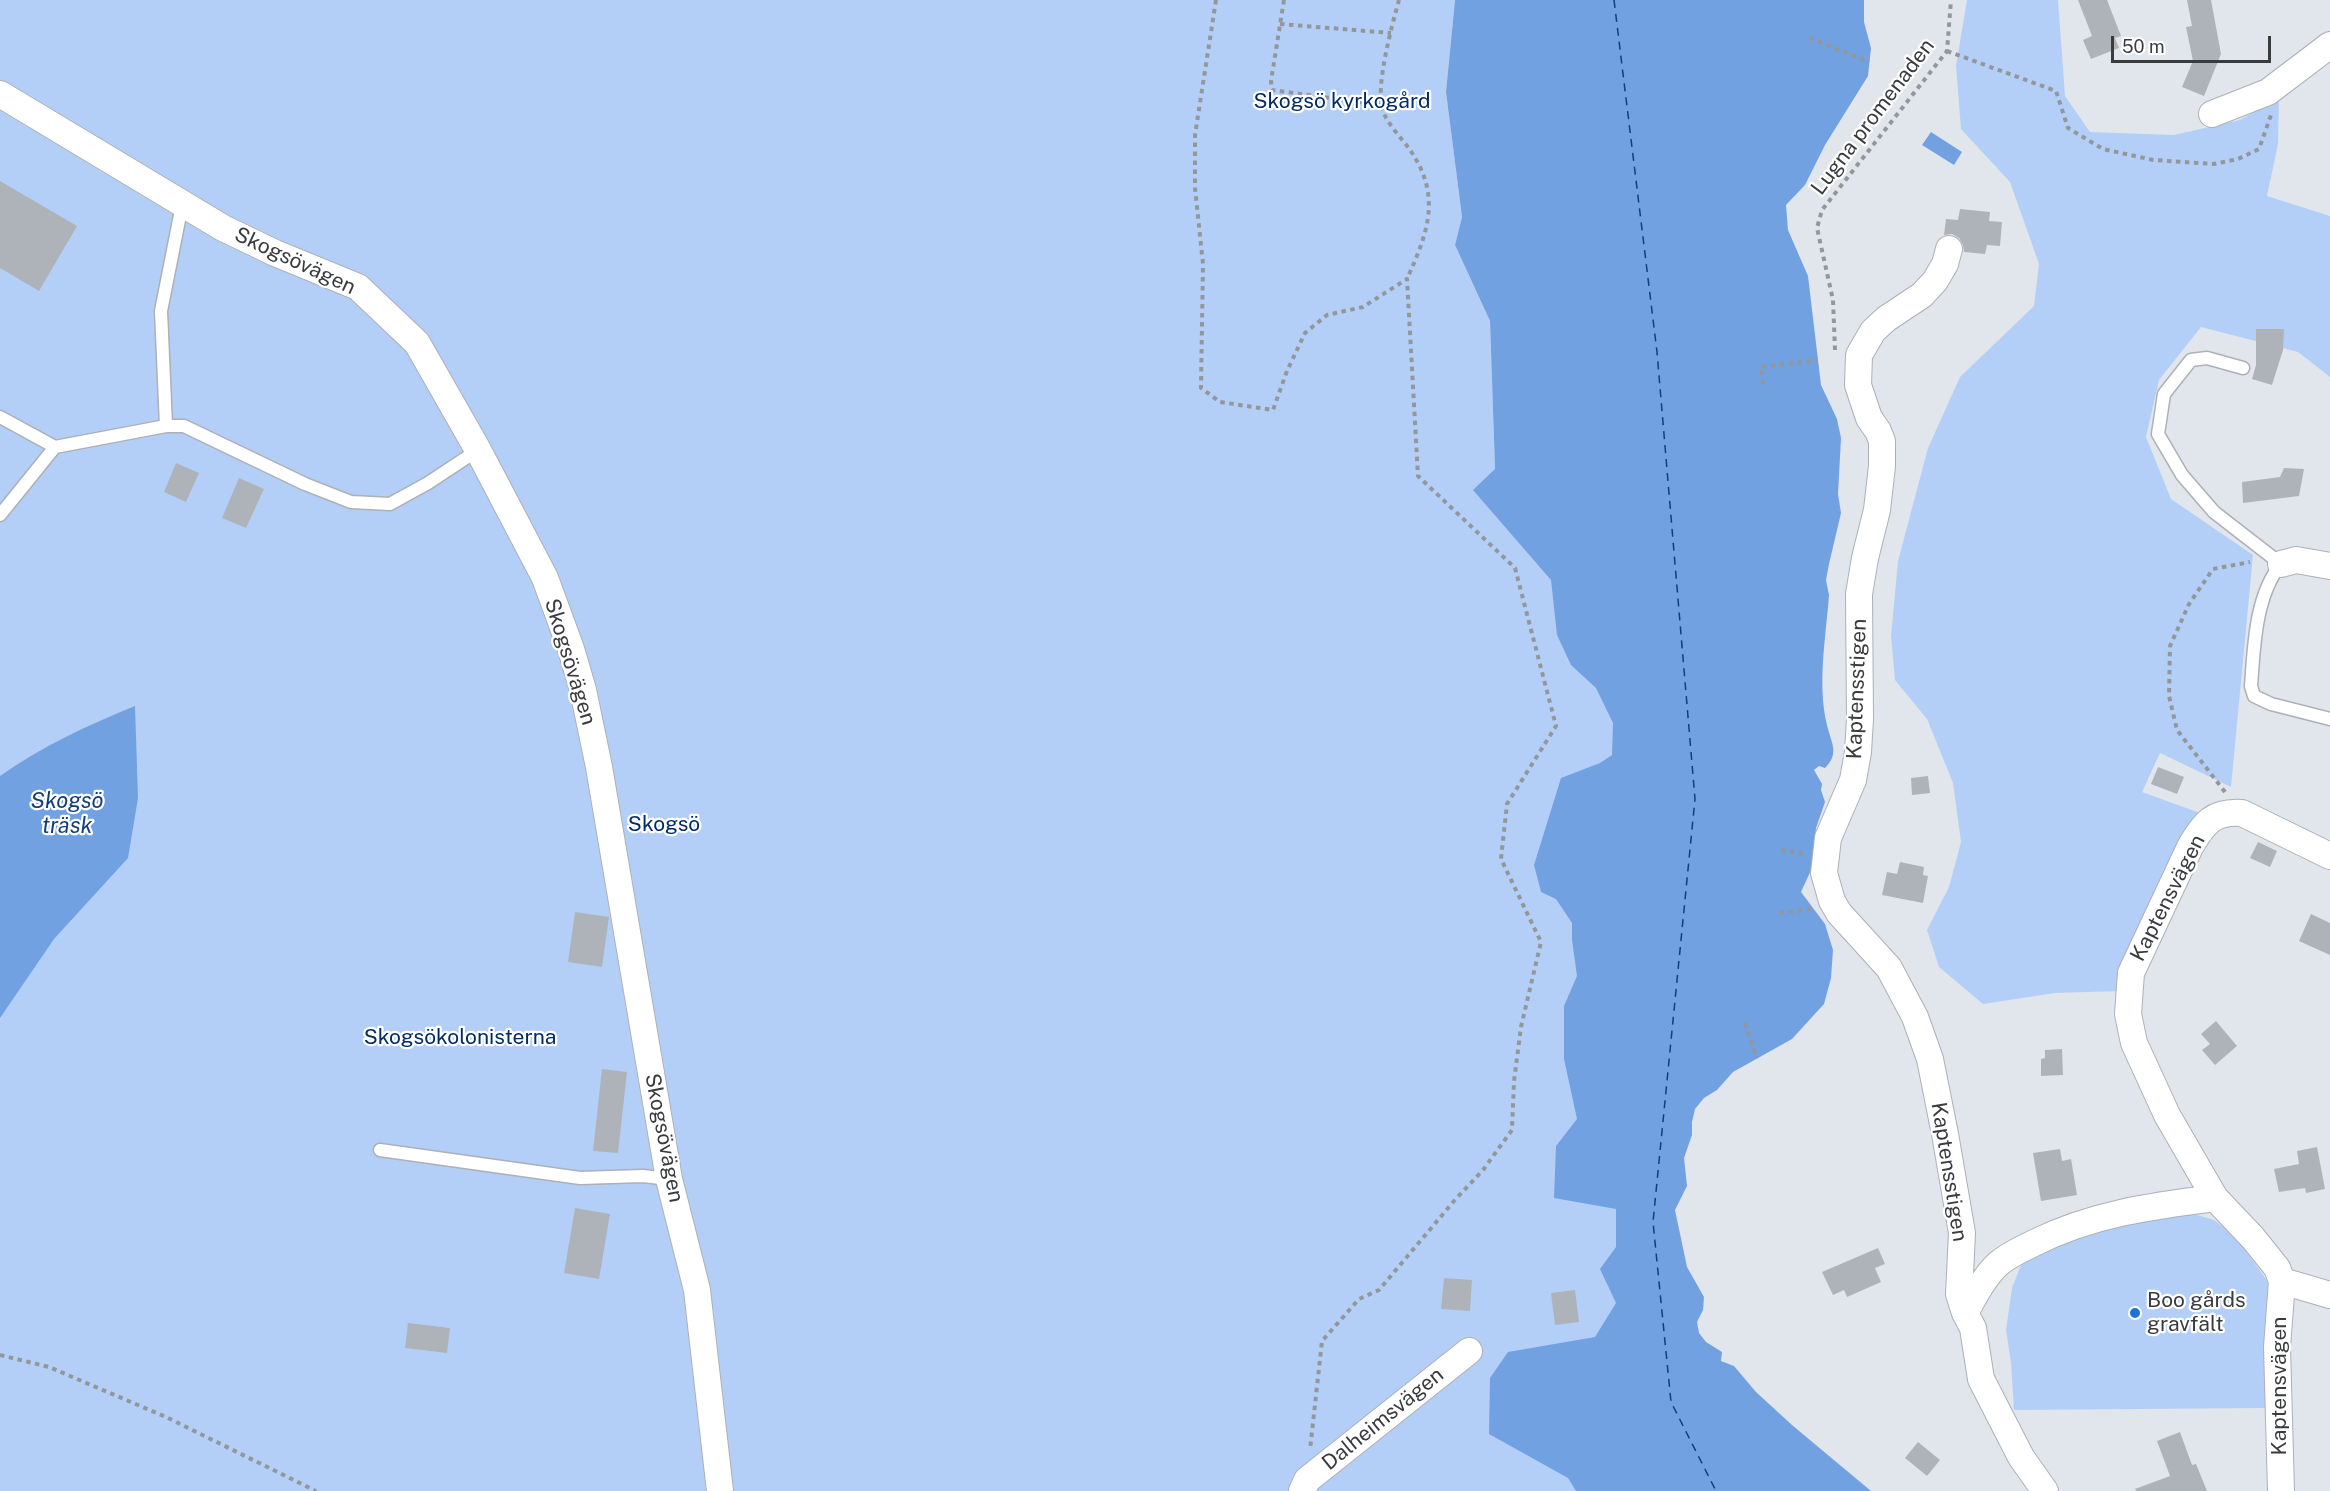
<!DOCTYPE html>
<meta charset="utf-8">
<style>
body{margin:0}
#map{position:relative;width:2330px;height:1491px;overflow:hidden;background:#e1e6ec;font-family:"Public Sans",sans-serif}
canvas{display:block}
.scale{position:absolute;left:2111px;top:36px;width:160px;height:27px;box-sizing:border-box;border:3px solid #393b3e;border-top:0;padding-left:8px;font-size:18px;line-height:21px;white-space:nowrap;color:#393b3e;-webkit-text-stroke:4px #fff;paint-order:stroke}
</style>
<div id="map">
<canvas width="2330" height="1491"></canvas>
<div class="scale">50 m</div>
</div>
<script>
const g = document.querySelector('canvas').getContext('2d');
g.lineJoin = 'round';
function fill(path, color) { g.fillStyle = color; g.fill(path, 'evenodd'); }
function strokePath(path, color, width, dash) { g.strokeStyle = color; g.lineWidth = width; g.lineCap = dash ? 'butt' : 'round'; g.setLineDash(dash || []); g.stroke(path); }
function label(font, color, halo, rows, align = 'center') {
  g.font = font + ' "Public Sans",sans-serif'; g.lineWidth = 4.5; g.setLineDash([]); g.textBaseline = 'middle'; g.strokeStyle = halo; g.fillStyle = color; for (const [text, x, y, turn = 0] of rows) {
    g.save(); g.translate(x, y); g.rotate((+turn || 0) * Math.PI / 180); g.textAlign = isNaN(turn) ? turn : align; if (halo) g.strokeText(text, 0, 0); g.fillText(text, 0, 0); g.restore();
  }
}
fill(new Path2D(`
 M0,0H1455L1446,92L1462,217L1455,245L1490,321L1495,469L1664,449L1648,1050L1696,1491H0Z
 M1967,0H2058L2065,96L2090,132L2174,135L2240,120L2279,97L2278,144L2267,196L2330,216V377L2298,352L2201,327L2159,380L2146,437L2171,499L2253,555L2231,787L2160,753L2142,792L2200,813L2121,991L2055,993L1983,1004L1939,967L1927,930L1949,887L1961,842L1953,783L1927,719L1895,680L1891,636L1898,561L1928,448L1960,377L2034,306L2039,264L2010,182L1961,129L1956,66Z
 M2190,1213L2214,1220L2235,1236L2266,1279L2274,1300L2268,1408L2014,1410L2011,1363L2006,1330L2012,1288L2023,1260L2063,1240L2127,1220Z`), '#b4cff7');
fill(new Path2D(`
 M1455,0H1864V22L1871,48L1868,76L1825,145L1805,185L1786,205L1788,230L1808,276L1821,385L1837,419L1841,438L1838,494L1841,513L1829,564L1826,580L1829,595C1826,637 1817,684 1827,725C1831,743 1840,753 1825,768L1819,766L1814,770L1822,784L1821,790L1825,802L1816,828L1812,868L1801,892L1825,924L1833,950L1831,978L1824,1004L1792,1039L1733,1072L1717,1090L1704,1098L1695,1109L1692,1122V1135L1684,1158L1687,1186L1675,1210L1687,1267L1704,1297L1703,1310L1697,1322L1699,1333L1706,1342L1722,1352L1721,1361L1734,1366L1756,1392L1792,1425L1871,1491H1576L1568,1478L1489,1434L1490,1378L1508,1352L1595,1337L1616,1303L1600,1269L1616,1247V1209L1554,1198L1556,1146L1577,1119L1564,1059V1006L1577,976L1572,940V923L1556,899L1541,892L1534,865L1561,778L1600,763L1612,755L1613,723L1596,688L1571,665L1557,635L1551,580L1473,490L1495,469L1490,321L1455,245L1462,217L1446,92Z
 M1931,132L1962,152L1954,165L1922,145Z
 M135,706L138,798L128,858L54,939L0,1018V776C41,747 88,725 135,706Z`), '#72a1e2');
strokePath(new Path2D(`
 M1614,0L1657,352L1695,799L1653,1222L1671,1402L1716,1491`), '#123e79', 1.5, [8, 6]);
fill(new Path2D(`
 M2078,0H2107L2121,36L2115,38L2119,48L2091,59L2083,40L2092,36Z
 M2187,0H2211L2221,54L2204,96L2182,87L2193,61L2186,27L2192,26Z
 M0,181L77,226L39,291L0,268Z
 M1960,209L1990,212L1989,221L2002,222L2000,246L1987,245L1985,254L1964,252L1963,245L1959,238L1952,234L1944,235L1946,219L1958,220Z
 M2256,329H2284L2283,350L2272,385L2252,379L2256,365Z
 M176,463L199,473L186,502L164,492Z
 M2284,468L2304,469L2299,496L2243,503L2242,482L2280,477Z
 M239,478L264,489L246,528L222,518Z
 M2158,767L2184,777L2177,794L2151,784Z
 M1928,776L1930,793L1912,795L1911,778Z
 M2258,842L2277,851L2270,867L2250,858Z
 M1900,862L1924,867L1923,875L1928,876L1923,903L1882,895L1887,872L1897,874Z
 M575,912L609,917L602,967L568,962Z
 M2311,914L2330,923V955L2299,941Z
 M2216,1021L2237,1046L2215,1065L2202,1050L2210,1044L2201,1034Z
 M2062,1049L2063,1075L2041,1076V1059L2045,1058V1050Z
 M602,1069L627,1072L618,1153L593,1151Z
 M2317,1147L2325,1189L2306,1193L2305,1188L2279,1192L2274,1169L2299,1164L2297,1151Z
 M2060,1149L2062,1161L2071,1159L2077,1195L2041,1201L2033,1153Z
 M575,1208L610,1214L599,1279L564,1273Z
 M1878,1248L1885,1264L1875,1268L1881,1282L1847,1297L1844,1290L1833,1295L1822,1272Z
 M1444,1278L1472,1280L1470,1311L1441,1309Z
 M1575,1290L1579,1322L1555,1325L1551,1293Z
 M408,1323L450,1328L447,1353L405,1348Z
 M2180,1432L2192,1465L2196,1464L2207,1491H2136L2135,1489L2170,1476L2157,1441Z
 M1918,1442L1940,1460L1927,1476L1905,1458Z`), '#aeb3b9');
const service = new Path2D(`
 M2243,368L2207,358L2191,360L2164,394L2158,434L2182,475L2214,512L2281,564C2255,596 2254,647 2251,686L2254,696L2271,704L2330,719
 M0,417L55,447L0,515
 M166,426L161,311L182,205
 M55,447L166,426H184L305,484L351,502L390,504L428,483L478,450
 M380,1150L580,1178L643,1176L669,1179`);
const minor = new Path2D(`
 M0,94L223,228L275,253L358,287L417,343L478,450L545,578L571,649L583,690L599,767L669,1179L697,1290L720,1491
 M2212,114L2268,92L2330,45
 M1949,249L1945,264L1935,281L1922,295L1886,319L1873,331L1859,355L1858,385L1869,418L1878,431L1882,441V466L1877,510L1865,558L1859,594L1860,719L1858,752L1853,780L1828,838L1824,873L1832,901L1839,913L1889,968L1915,1017L1930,1059L1945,1134L1962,1233L1959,1294L1965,1313L1973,1328L1981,1379L2021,1457L2045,1491
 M2281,564L2296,560L2330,566
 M2282,1281L2277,1268L2253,1238L2215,1198L2167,1115L2134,1043L2128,1014L2131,973L2190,847C2204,823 2213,811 2242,813L2330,856
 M1965,1313C1974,1297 1984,1277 1998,1264C2008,1255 2022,1249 2034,1243C2092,1214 2151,1206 2215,1198
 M1302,1491L1307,1480L1469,1351
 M2281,1491L2277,1347L2282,1281L2330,1295`);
strokePath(service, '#acb0b7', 15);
strokePath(minor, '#acb0b7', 28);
strokePath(new Path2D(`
 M1216,0L1195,135V188L1203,264L1201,388L1220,402L1273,410L1287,371L1305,333L1327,315L1363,307L1407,279L1418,476L1515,568L1556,726L1507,804L1501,859L1541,942L1521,1027L1514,1081L1512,1130L1483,1170L1454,1201L1379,1290L1359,1299L1322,1341L1310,1450
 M1284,0L1271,81L1272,90L1382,105
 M1399,0C1392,25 1376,84 1382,108C1386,123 1401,137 1410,150C1442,196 1428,232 1407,279
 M1280,24L1391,33
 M1810,38L1869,62
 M1947,51L2056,91L2068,128L2103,149L2153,160L2214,164L2238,159L2259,149L2271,115
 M1835,350L1833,300L1817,228L1822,210L1947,51L1951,0
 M1763,384L1761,367L1817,360
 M2225,792L2177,730L2169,696L2170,646L2189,604L2213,569L2250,562
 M1781,850L1804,854
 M1780,913L1812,909
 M1745,1023L1757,1058
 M0,1355L49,1367L166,1417L316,1491`), '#93979b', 4, [4.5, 4.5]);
strokePath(service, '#fff', 12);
strokePath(minor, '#fff', 26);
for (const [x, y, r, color] of [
 [2135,1313,6,"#1e70db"]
]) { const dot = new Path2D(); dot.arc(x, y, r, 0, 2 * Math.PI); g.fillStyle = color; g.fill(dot); strokePath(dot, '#fff', 2); }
label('21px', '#002b64', '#fff', [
 ["Skogsö kyrkogård",1342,102],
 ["Skogsö",664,825],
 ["Skogsökolonisterna",460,1038]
]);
label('21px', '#393b3e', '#fff', [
 ["Lugna promenaden",1873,117,-53],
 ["Skogsövägen",295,261,25],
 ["Skogsövägen",570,662,73],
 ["Kaptensstigen",1857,689,-88],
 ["Kaptensvägen",2168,898,-63],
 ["Skogsövägen",664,1138,79],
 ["Kaptensstigen",1949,1172,81],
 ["Kaptensvägen",2280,1386,-90],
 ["Dalheimsvägen",1383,1419,-39]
]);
label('21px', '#393b3e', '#fff', [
 ["Boo gårds",2147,1301],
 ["gravfält",2147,1325]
], 'left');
label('italic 22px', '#123e79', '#fff', [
 ["Skogsö",67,801],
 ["träsk",67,826]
]);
</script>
